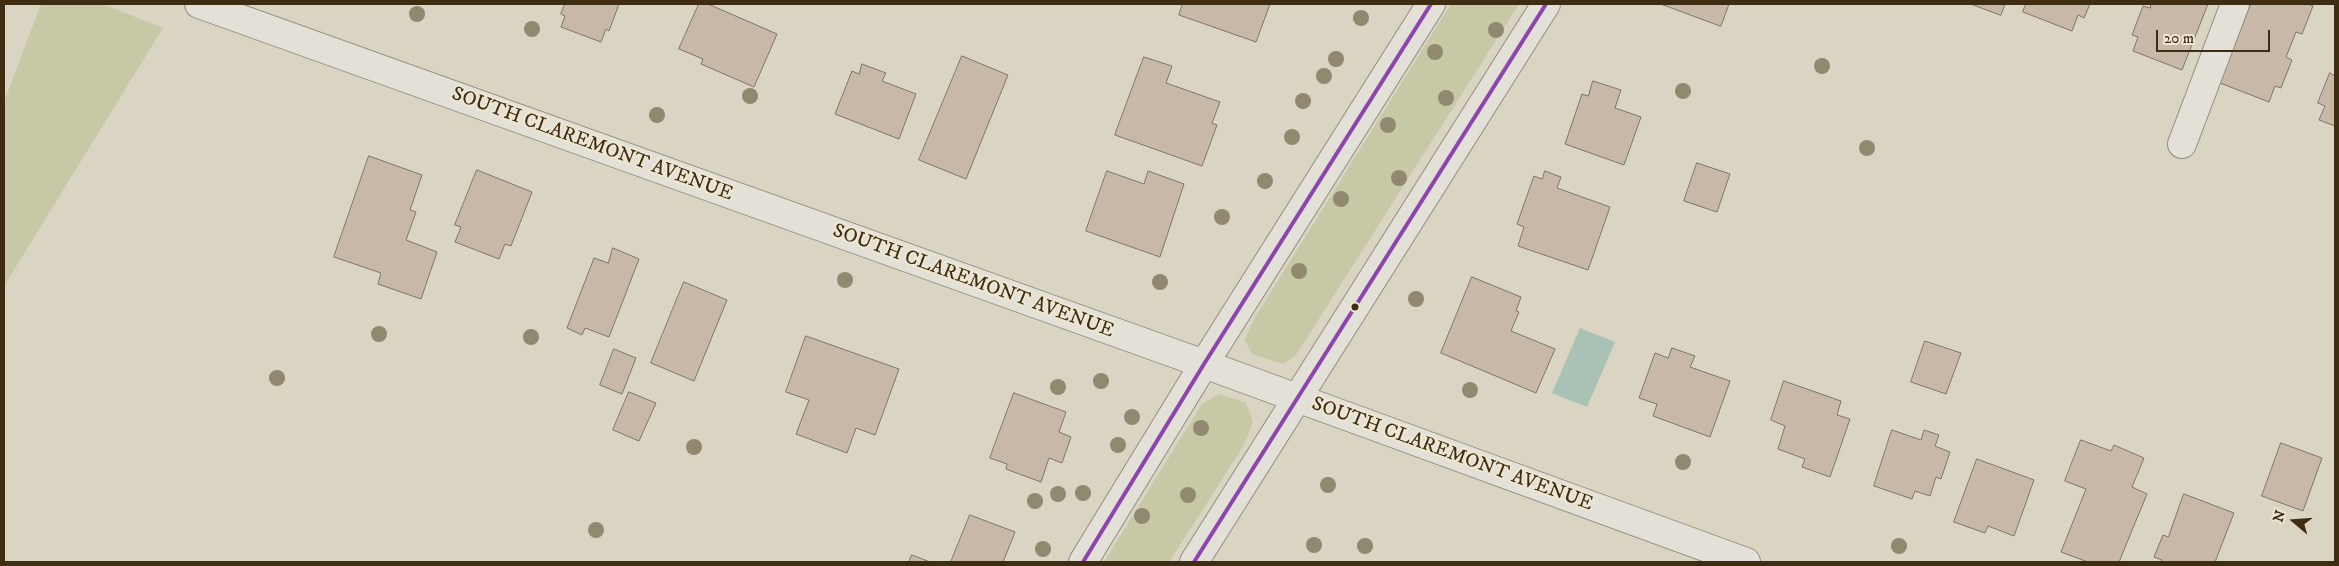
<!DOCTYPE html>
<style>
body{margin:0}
#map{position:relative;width:2339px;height:566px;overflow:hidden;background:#dad4c3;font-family:"IM FELL DW Pica",serif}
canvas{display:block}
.frame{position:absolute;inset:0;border:5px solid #3e2c13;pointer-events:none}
.north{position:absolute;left:2269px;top:496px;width:50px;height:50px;-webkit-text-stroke:4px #ede6d2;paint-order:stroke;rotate:288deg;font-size:14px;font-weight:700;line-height:20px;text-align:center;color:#3e2c13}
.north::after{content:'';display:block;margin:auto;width:18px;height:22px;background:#3e2c13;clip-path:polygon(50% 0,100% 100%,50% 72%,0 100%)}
.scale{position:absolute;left:2156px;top:30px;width:114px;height:22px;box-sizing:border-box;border:2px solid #3e2c13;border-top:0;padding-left:6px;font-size:15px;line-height:18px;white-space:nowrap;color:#3e2c13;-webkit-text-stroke:4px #ede6d2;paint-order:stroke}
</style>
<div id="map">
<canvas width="2339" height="566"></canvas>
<div class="frame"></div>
<div class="north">N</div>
<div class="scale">20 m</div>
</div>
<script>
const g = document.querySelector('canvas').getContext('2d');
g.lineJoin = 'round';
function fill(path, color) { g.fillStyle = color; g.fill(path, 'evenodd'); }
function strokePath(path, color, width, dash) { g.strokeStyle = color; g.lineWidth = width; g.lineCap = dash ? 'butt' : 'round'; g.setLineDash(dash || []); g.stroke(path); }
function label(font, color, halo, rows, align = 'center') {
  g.font = font + ' "IM FELL DW Pica",serif'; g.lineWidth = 4.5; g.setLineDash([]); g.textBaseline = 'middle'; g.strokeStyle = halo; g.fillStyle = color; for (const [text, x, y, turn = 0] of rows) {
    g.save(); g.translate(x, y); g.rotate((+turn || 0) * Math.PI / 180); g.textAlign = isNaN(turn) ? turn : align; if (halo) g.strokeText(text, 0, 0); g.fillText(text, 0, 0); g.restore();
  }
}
fill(new Path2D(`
 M41,4H102L163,28L4,286V102Z
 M1451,4H1519L1296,355L1283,364L1252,354L1245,340L1254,319Z
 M1219,394L1246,403L1253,421L1244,445L1169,562H1104L1202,404Z`), '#c6c8a6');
fill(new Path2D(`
 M1580,328L1615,342L1587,407L1552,393Z`), '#aac2b6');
const building = new Path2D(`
 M565,4H619L609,31L606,29L601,42L561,27L565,16L561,14Z
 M699,4H708L777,34L754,87L701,64L703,59L679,49Z
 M1183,4H1270L1256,42L1179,15Z
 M1661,4H1729L1721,26Z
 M1971,4H2005L2001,15Z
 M2026,4H2090L2084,18L2078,15L2072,31L2023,12Z
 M2151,4H2208L2182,70L2133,51L2138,37L2132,35L2143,6L2150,8Z
 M2251,4H2308L2313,6L2302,34L2296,32L2286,57L2292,60L2281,88L2275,86L2269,102L2220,83Z
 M962,56L1008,75L966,179L919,160Z
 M1144,57L1172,66L1166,83L1220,102L1212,123L1217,125L1202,166L1115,135Z
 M862,64L886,73L882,81L916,94L899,139L835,114L852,71L859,74Z
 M2330,73L2335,76V126L2319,120L2325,106L2318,103Z
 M1593,81L1621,90L1615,108L1641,117L1624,165L1565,144L1582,94L1588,96Z
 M369,156L422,175L410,210L416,212L406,240L437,252L421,299L378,284L381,273L334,257Z
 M1697,163L1730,174L1717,212L1684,201Z
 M477,170L532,192L511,246L505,244L499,259L455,242L461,227L455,225Z
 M1107,171L1144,184L1148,171L1184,184L1160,257L1086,231Z
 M1545,171L1561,177L1557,188L1610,207L1588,270L1518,246L1524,227L1517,224L1534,176L1542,179Z
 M613,248L639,259L609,337L585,328L582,335L567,328L594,258L608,263Z
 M1472,277L1521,297L1516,311L1519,312L1511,331L1555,349L1536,393L1441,353Z
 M684,282L727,300L694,381L651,363Z
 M806,336L899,369L875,435L856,428L847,453L796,434L809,400L786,392Z
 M1925,341L1961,353L1946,394L1911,382Z
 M1672,348L1695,356L1690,367L1730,381L1710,437L1653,416L1657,404L1639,398L1655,353L1668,358Z
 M614,349L636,358L622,394L600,385Z
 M1784,381L1841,401L1837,415L1850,419L1830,477L1802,467L1805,459L1778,449L1785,426L1771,420Z
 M629,392L656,403L639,441L613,430Z
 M1014,393L1066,412L1059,432L1071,437L1062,463L1049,458L1041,482L1006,469L1007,464L990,458Z
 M1892,430L1921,440L1924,430L1939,435L1935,446L1950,452L1941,479L1936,477L1930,496L1915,491L1912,499L1874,486Z
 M2081,440L2111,451L2114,445L2144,458L2132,487L2147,494L2119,562H2088L2061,552L2086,489L2065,481Z
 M2281,443L2322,458L2303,511L2262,496Z
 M1977,459L2034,480L2014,536L1988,526L1985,533L1954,522Z
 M2184,494L2234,513L2215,562H2161L2162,560L2154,557L2163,535L2168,537Z
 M970,515L1015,532L1003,562H951Z
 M912,555L930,562H909Z`);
fill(building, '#c8b8a8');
strokePath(building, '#7c766a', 1);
const minor = new Path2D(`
 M199,4L1204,364L1746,562
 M2182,144L2235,4
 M1083,562L1204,364L1431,4
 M1194,562L1546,4`);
strokePath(minor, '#948e80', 30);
strokePath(minor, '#e2e0d7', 28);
strokePath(new Path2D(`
 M1083,562L1204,364L1431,4
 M1194,562L1546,4`), '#8e44ad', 4);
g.fillStyle = '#918870';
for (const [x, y] of [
 [417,14],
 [1361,18],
 [532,29],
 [1496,30],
 [1435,52],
 [1336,59],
 [1822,66],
 [1324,76],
 [1683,91],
 [750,96],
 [1446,98],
 [1303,101],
 [657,115],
 [1388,125],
 [1292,137],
 [1867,148],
 [1399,178],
 [1265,181],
 [1341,199],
 [1222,217],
 [1299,271],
 [845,280],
 [1160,282],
 [1416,299],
 [379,334],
 [531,337],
 [277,378],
 [1101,381],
 [1058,387],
 [1470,390],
 [1132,417],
 [1201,428],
 [1118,445],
 [694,447],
 [1683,462],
 [1328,485],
 [1083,493],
 [1058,494],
 [1188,495],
 [1035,501],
 [1142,516],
 [596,530],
 [1314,545],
 [1365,546],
 [1899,546],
 [1043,549]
]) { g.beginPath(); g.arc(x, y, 8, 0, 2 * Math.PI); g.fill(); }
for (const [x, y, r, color] of [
 [1355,307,4.5,"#3e2c13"]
]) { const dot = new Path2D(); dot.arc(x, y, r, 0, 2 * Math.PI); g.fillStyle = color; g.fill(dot); strokePath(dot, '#ede6d2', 2); }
label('20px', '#3e2c13', '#ede6d2', [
 ["SOUTH CLAREMONT AVENUE",592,145,20],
 ["SOUTH CLAREMONT AVENUE",973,282,20],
 ["SOUTH CLAREMONT AVENUE",1452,455,20]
]);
</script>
